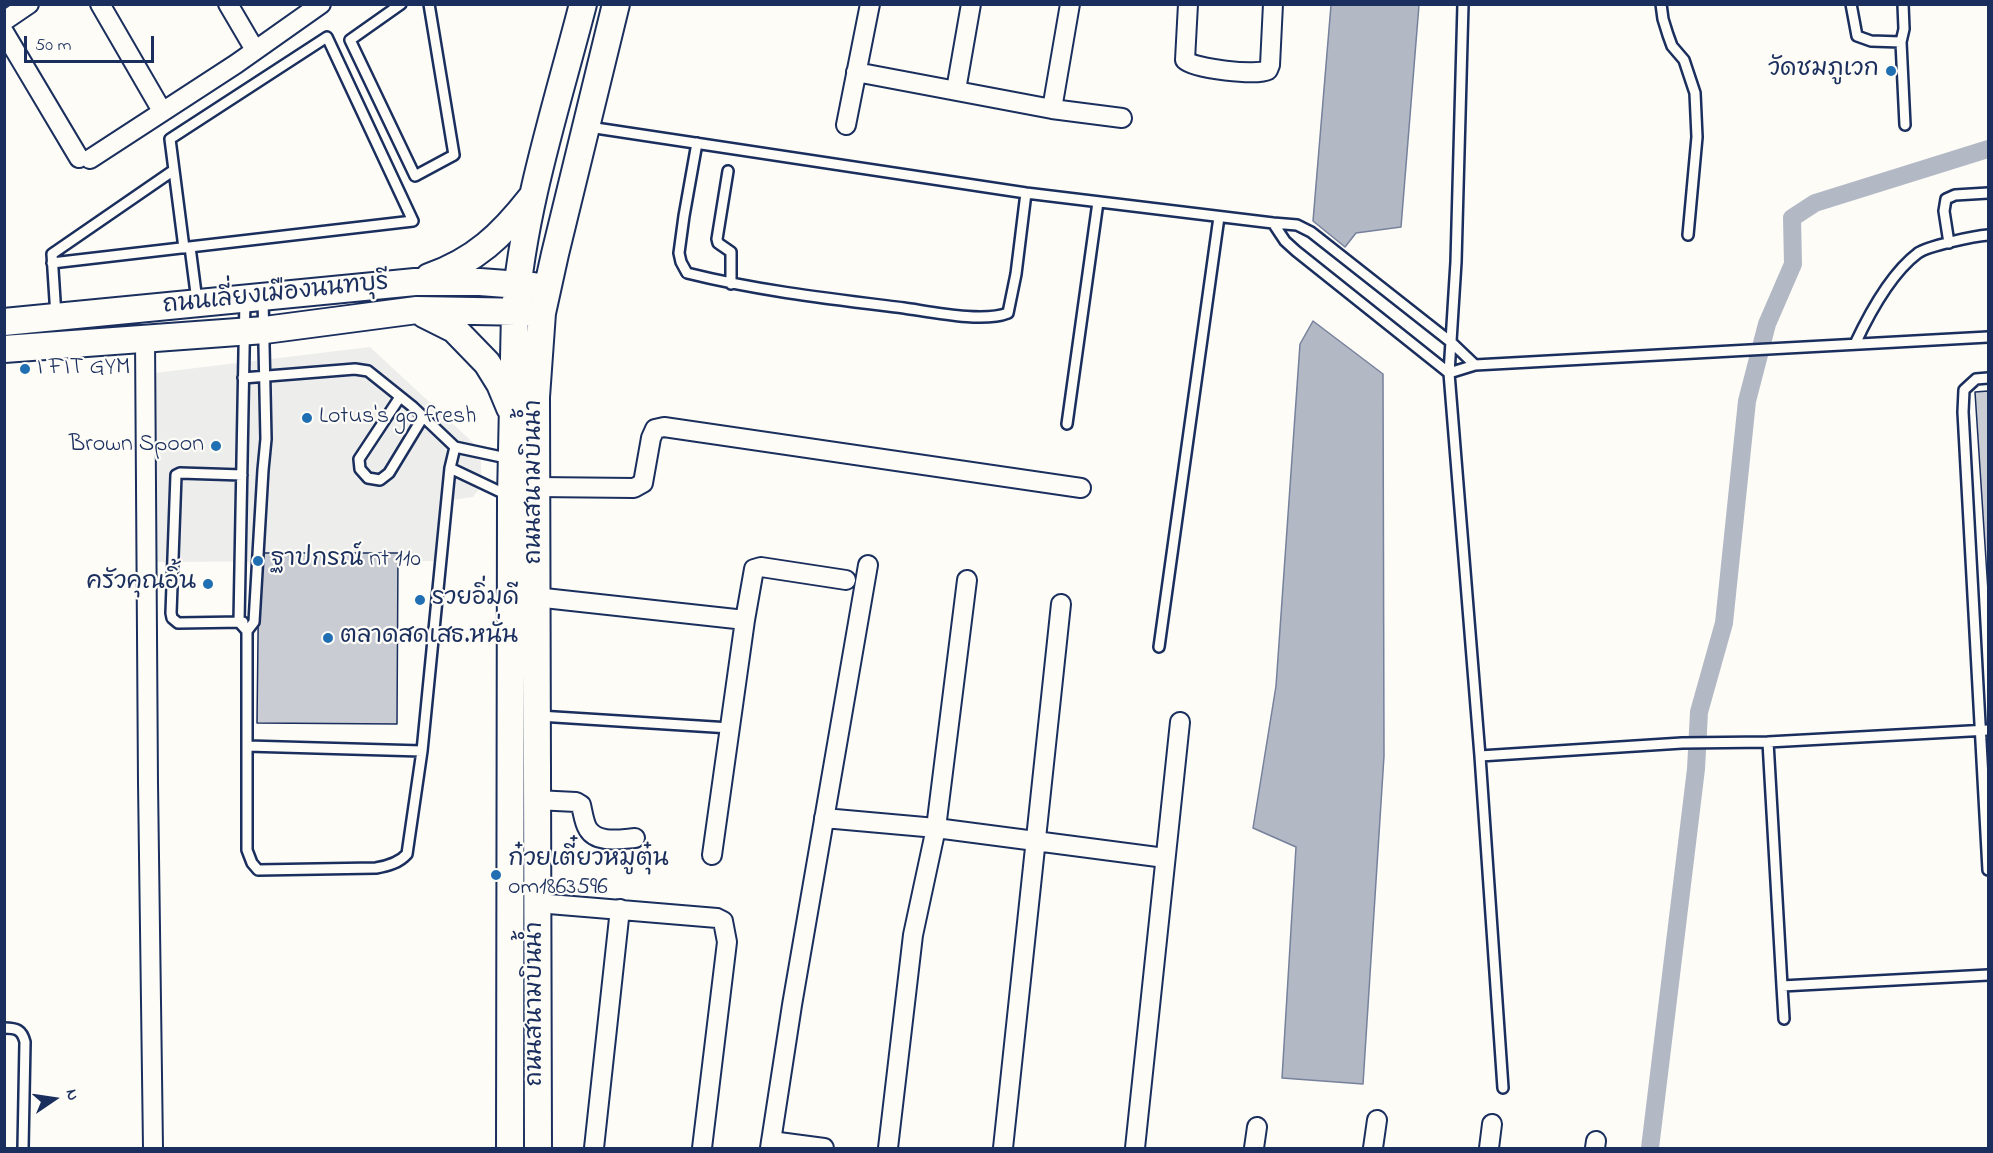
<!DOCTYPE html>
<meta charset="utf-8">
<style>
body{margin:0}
#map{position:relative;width:1993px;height:1153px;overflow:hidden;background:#fdfcf7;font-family:"Indie Flower",sans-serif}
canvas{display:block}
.frame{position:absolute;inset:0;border:6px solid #1b2f5e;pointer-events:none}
.north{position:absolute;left:24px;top:1069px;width:60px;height:60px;-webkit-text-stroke:4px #fdfcf7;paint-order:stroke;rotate:77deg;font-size:16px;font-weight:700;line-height:24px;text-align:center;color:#1b2f5e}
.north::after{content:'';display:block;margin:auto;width:21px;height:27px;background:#1b2f5e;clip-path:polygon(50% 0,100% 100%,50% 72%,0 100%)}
.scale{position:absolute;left:24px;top:36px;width:130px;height:27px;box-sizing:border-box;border:3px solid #1b2f5e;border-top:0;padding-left:8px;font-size:18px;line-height:21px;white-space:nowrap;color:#1b2f5e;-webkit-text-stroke:4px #fdfcf7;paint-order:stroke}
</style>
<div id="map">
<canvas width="1993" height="1153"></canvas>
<div class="frame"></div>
<div class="north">N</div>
<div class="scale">50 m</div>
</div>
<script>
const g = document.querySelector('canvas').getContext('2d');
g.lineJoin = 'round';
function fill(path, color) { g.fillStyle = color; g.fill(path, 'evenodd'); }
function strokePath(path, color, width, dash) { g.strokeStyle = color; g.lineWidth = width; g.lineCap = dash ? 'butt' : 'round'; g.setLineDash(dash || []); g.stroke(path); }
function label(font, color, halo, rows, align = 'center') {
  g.font = font + ' "Indie Flower","Playpen Sans Thai",sans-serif'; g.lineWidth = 4.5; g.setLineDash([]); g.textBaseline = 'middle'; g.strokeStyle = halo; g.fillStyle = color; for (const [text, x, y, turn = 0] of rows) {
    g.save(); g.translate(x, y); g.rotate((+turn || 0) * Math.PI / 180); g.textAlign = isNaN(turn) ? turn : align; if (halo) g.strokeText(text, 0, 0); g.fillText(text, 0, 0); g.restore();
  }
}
fill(new Path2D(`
 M370,347L480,449L482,485L473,497L445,501L440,561L146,562V374Z`), '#edeeec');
const water = new Path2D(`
 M1331,5H1419L1401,227L1356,233L1345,247L1313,221Z
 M1313,321L1383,374L1384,756L1363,1084L1282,1078L1296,847L1253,828L1276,686L1300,344Z`);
fill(water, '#b3b8c5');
strokePath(water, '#76819c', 1.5);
strokePath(new Path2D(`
 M1650,1148L1696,769L1699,712L1724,623L1747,401L1767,324L1793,264L1792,218L1815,203L1988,149`), '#b3b8c5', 18);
const building = new Path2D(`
 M1988,391V591L1975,392Z
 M259,553H398L397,724L257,723Z`);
fill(building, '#c9ccd3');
strokePath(building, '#1b2f5e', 1.5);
const lane = new Path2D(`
 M401,4L350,40L415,176L454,155L429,4
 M1463,4L1456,262L1449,373L1480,756L1503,1088
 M1661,4L1663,19L1668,35L1672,46L1684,60L1695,93L1697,137L1688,235
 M1851,4L1857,36L1871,41L1901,42
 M1903,4L1904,29L1901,42L1905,125
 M589,127L1026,193L1273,223L1297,225L1311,232L1452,343L1475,365
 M697,143L684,216L679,253L681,262L687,273C759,291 831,299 904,308C932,312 983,323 1008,313L1016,274L1026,193
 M728,171L717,239L718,243L731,252V284
 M1273,223L1285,241L1296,251L1449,373
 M1949,243L1944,211L1946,199L1955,195L1988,193
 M190,247L197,301
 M52,263L413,221L327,37L170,139L184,248
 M56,316L52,254L174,170
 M1855,344C1869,314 1890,274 1918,253C1928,246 1974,236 1988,235
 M1449,373L1475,365L1988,337
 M243,378L355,369L368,371L413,407L455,447L450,468L422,751L247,746V631L239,622L245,299
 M1988,378L1976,379L1964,390L1963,412L1988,870
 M400,397L359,459L360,469L368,478L380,480L389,473L423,417
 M1067,424L1098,202
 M455,447L511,459
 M450,468L509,496
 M242,475L180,473L176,475L171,613L172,618L178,623L243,622
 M247,631L254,622L263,470L266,439L263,298
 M1159,647L1219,217
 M539,716L730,728
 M1768,742L1782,986L1988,975
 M247,746V850L252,863L258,870L376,868C388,866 399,863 407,854L422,751
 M1480,756L1682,743L1768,742L1988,730
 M1782,986L1784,1019
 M4,1028C17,1028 22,1030 25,1042L23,1148`);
const street = new Path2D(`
 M100,4L162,111
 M228,4L255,50
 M1188,4L1185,60C1194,69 1257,76 1268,70L1270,65L1273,4
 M4,21L29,4
 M4,32L79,158
 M856,72L1052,109L1122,118
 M956,90L971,4
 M1052,109L1070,4
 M846,125L870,4
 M90,159L236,64L321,4
 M145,338L148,783L153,1148
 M537,487L634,488L643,483L651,438L655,429L664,427L1081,488
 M535,597L745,620
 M536,800L576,802L581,805C583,813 584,823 588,829C597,844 621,839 635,838
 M824,818L936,828L1165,858
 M712,855L745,620L754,569L761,567L846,580
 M537,903L717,918L723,921L727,942L702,1148
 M771,1141L824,1148
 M594,1148L620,909
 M770,1148L792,1005L868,565
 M888,1148L913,935L936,828L967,580
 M1003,1148L1061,604
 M1135,1148L1180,722
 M1254,1148L1257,1127
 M1373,1148L1377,1120
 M1489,1148L1492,1124
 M1595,1148L1596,1141`);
const secondary = new Path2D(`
 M429,277C475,261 502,235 531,198
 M424,314L454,329L487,363L500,384L510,408
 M4,322L415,282H480L533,286
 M4,349L265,330L417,310L530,312
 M510,1148L511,497L515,312C523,208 557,105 583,4
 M538,1148L536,397L542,313L555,254L616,4`);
strokePath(lane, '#1b2f5e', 14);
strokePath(street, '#1b2f5e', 22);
strokePath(secondary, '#1b2f5e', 30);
strokePath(lane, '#fdfcf7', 9);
strokePath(street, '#fdfcf7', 18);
strokePath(secondary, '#fdfcf7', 26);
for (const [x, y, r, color] of [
 [1891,71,6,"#1f6fb2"],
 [25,369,6,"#1f6fb2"],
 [307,418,6,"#1f6fb2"],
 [216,446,6,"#1f6fb2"],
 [258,561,6,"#1f6fb2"],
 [208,584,6,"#1f6fb2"],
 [420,600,6,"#1f6fb2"],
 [328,638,6,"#1f6fb2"],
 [496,875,6,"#1f6fb2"]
]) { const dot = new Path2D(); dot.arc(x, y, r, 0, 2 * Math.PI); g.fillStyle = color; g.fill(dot); strokePath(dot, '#fdfcf7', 2); }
label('24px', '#1b2f5e', '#fdfcf7', [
 ["วัดชมภูเวก",1879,71,"right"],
 ["I FIT GYM",37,369],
 ["Lotus's go fresh",319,418],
 ["Brown Spoon",204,446,"right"],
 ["ฐาปกรณ์ nt 110",270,561],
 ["ครัวคุณอิ้น",196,584,"right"],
 ["รวยอิ่มดี",432,600],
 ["ตลาดสดเสธ.หนั่น",340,638],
 ["ก๋วยเตี๋ยวหมูตุ๋น",508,861],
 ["om1863596",508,889]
], 'left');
label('24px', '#1b2f5e', '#fdfcf7', [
 ["ถนนเลี่ยงเมืองนนทบุรี",276,296,-6],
 ["ถนนสนามบินน้ำ",536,482,-90],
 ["ถนนสนามบินน้ำ",537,1004,-90]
]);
</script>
